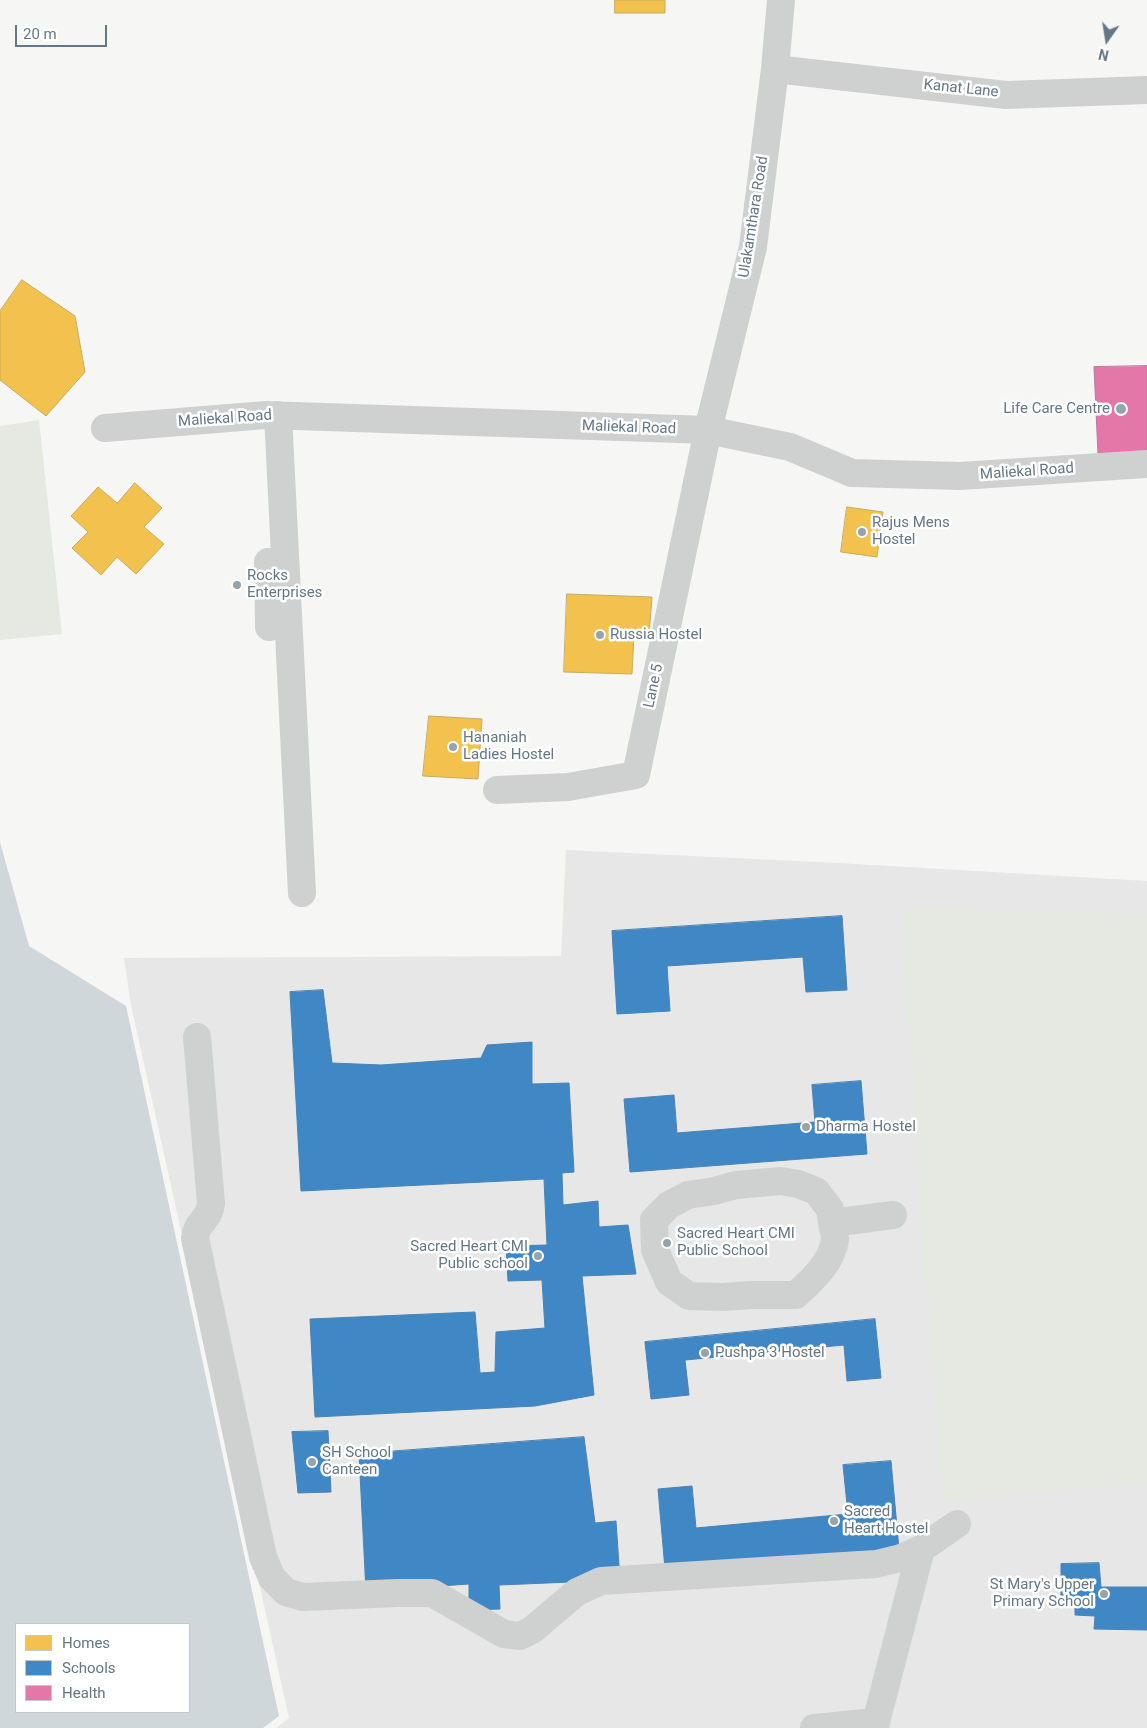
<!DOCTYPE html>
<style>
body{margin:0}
#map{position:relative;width:1147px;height:1728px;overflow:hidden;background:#f6f6f4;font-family:Roboto,sans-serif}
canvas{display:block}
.legend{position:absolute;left:15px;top:1623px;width:175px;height:90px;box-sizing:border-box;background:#fff;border:1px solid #c1c9cf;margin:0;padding:6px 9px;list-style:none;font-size:15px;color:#637786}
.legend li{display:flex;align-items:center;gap:10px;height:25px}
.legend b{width:25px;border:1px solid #c1c9cf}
.north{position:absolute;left:1082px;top:15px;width:50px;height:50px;-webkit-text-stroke:4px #fff;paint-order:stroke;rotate:193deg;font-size:14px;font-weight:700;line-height:20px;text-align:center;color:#637786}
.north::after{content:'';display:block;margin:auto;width:18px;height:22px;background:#637786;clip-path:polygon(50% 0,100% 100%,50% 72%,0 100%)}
.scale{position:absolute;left:15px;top:25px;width:92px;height:22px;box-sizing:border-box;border:2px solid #637786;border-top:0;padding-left:6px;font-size:15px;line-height:18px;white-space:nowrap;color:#637786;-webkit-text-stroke:4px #fff;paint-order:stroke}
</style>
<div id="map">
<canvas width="1147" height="1728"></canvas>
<ul class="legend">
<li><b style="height:14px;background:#f2c14e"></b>Homes</li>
<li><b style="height:14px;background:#3f88c5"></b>Schools</li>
<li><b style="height:14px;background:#e377a8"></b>Health</li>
</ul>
<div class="north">N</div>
<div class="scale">20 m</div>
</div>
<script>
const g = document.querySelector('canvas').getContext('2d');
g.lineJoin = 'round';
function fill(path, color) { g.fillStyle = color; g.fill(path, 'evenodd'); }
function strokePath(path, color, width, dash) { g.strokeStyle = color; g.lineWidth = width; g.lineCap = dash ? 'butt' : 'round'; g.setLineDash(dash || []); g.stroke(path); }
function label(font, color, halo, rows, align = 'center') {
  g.font = font + ' Roboto,sans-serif'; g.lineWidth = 5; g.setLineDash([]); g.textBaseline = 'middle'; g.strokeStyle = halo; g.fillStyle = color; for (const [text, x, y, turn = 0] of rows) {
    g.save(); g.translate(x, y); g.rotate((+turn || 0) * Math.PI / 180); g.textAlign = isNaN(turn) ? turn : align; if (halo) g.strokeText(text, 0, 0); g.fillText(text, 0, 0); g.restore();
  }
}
fill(new Path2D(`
 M566,850L838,863L1147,881V1728H276L289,1718L131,1005L124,958L561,956Z`), '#e6e7e6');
fill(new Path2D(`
 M39,420L62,634L0,640V426Z
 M903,907L1147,914V1482L943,1501L928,1285H924L917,1146L919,1145L915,1088L901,941H905Z`), '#e6e9e2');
fill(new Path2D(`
 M0,842L29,946L126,1006L279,1716L263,1728H0ZM16,1624H189V1712H16Z`), '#d0d7da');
const homes = new Path2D(`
 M615,0H665V13H615Z
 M22,280L75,316L85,372L46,416L0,380V311Z
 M135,483L162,508L144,527L164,544L136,574L117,557L101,575L72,548L88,532L71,516L98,487L117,503Z
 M847,507L883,512L877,557L841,552Z
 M567,594L652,597L649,635L634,634L632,674L564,672Z
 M429,716L482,719L478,779L423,776Z`);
fill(homes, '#f2c14e');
strokePath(homes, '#c7ab5f', 1);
const schools = new Path2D(`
 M842,916L847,990L806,992L803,957L667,966L670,1011L617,1014L612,931Z
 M323,990L332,1063L381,1065L481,1058L487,1045L532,1042V1084L569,1083L574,1172L562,1173L563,1205L598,1201L599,1227L628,1225L636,1274L582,1276L594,1395L535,1406L315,1417L310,1319L475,1312L480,1373L495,1372L496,1332L545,1328L542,1280L508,1281L506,1246L547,1245L544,1179L301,1191L290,992Z
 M861,1081L867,1154L630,1172L624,1099L674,1095L677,1133L815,1122L812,1085Z
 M875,1319L881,1378L847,1381L844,1345L685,1360L689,1395L651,1399L645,1342Z
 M328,1431L331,1492L298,1493L292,1432Z
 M584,1437L595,1523L616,1521L620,1580L499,1585L500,1609L469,1610V1584L366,1591L359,1454Z
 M891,1461L899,1549L665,1569L658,1489L692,1486L696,1528L848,1514L843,1465Z
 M1099,1563L1101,1587H1147V1630L1094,1629L1095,1616L1075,1615V1602L1061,1601V1564Z`);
fill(schools, '#3f88c5');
strokePath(schools, '#4a83b2', 1);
const health = new Path2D(`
 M1147,366V452L1098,454L1094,367Z`);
fill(health, '#e377a8');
strokePath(health, '#bd779e', 1);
strokePath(new Path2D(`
 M775,69L1006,95L1147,90
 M278,415L302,893
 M105,428L266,415L708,430L790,447L852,473L960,476L1147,464
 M268,562L269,627
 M497,790L568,787L636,775L708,430L753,247L775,69L781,0
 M197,1037L211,1203C209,1222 197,1220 195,1238L263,1557L272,1578L286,1592L303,1597L398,1593H432L504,1634L520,1636L532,1630L577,1592L601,1581L876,1564L901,1558L921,1549L957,1524
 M832,1223L830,1209L816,1191L798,1184L781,1181L736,1185L714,1191L688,1195L669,1205L654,1220L655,1250L669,1282L689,1296L723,1297L751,1295H796C812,1280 832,1263 835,1239C835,1234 833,1228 832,1223L893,1215
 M814,1728L876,1722
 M875,1728L876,1722L921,1549`), '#cfd1d1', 28);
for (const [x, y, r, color] of [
 [1121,409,6,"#96a3ac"],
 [862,532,5,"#96a3ac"],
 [237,585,5,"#96a3ac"],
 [600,635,5,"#96a3ac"],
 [453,747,5,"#96a3ac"],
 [806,1127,5,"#96a3ac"],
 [667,1243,5,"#96a3ac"],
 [538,1256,5,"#96a3ac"],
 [705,1353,5,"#96a3ac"],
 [312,1462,5,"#96a3ac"],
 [834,1521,5,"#96a3ac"],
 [1104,1594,5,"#96a3ac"]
]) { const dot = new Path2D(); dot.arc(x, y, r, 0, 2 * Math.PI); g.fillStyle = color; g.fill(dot); strokePath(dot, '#fff', 2); }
label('15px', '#637786', '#fff', [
 ["Kanat Lane",961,89,6],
 ["Ulakamthara Road",754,217,-81],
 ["Maliekal Road",225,419,-4],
 ["Maliekal Road",629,428,2],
 ["Maliekal Road",1027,472,-4],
 ["Lane 5",654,686,-78]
]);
label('15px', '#637786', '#fff', [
 ["Life Care Centre",1110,409,"right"],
 ["Rajus Mens",872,523],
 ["Hostel",872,540],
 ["Rocks",247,576],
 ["Enterprises",247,593],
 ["Russia Hostel",610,635],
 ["Hananiah",463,738],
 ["Ladies Hostel",463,755],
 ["Dharma Hostel",816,1127],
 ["Sacred Heart CMI",677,1234],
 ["Public School",677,1251],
 ["Sacred Heart CMI",528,1247,"right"],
 ["Public school",528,1264,"right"],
 ["Pushpa 3 Hostel",715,1353],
 ["SH School",322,1453],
 ["Canteen",322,1470],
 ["Sacred",844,1512],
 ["Heart Hostel",844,1529],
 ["St Mary's Upper",1094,1585,"right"],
 ["Primary School",1094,1602,"right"]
], 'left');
</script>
